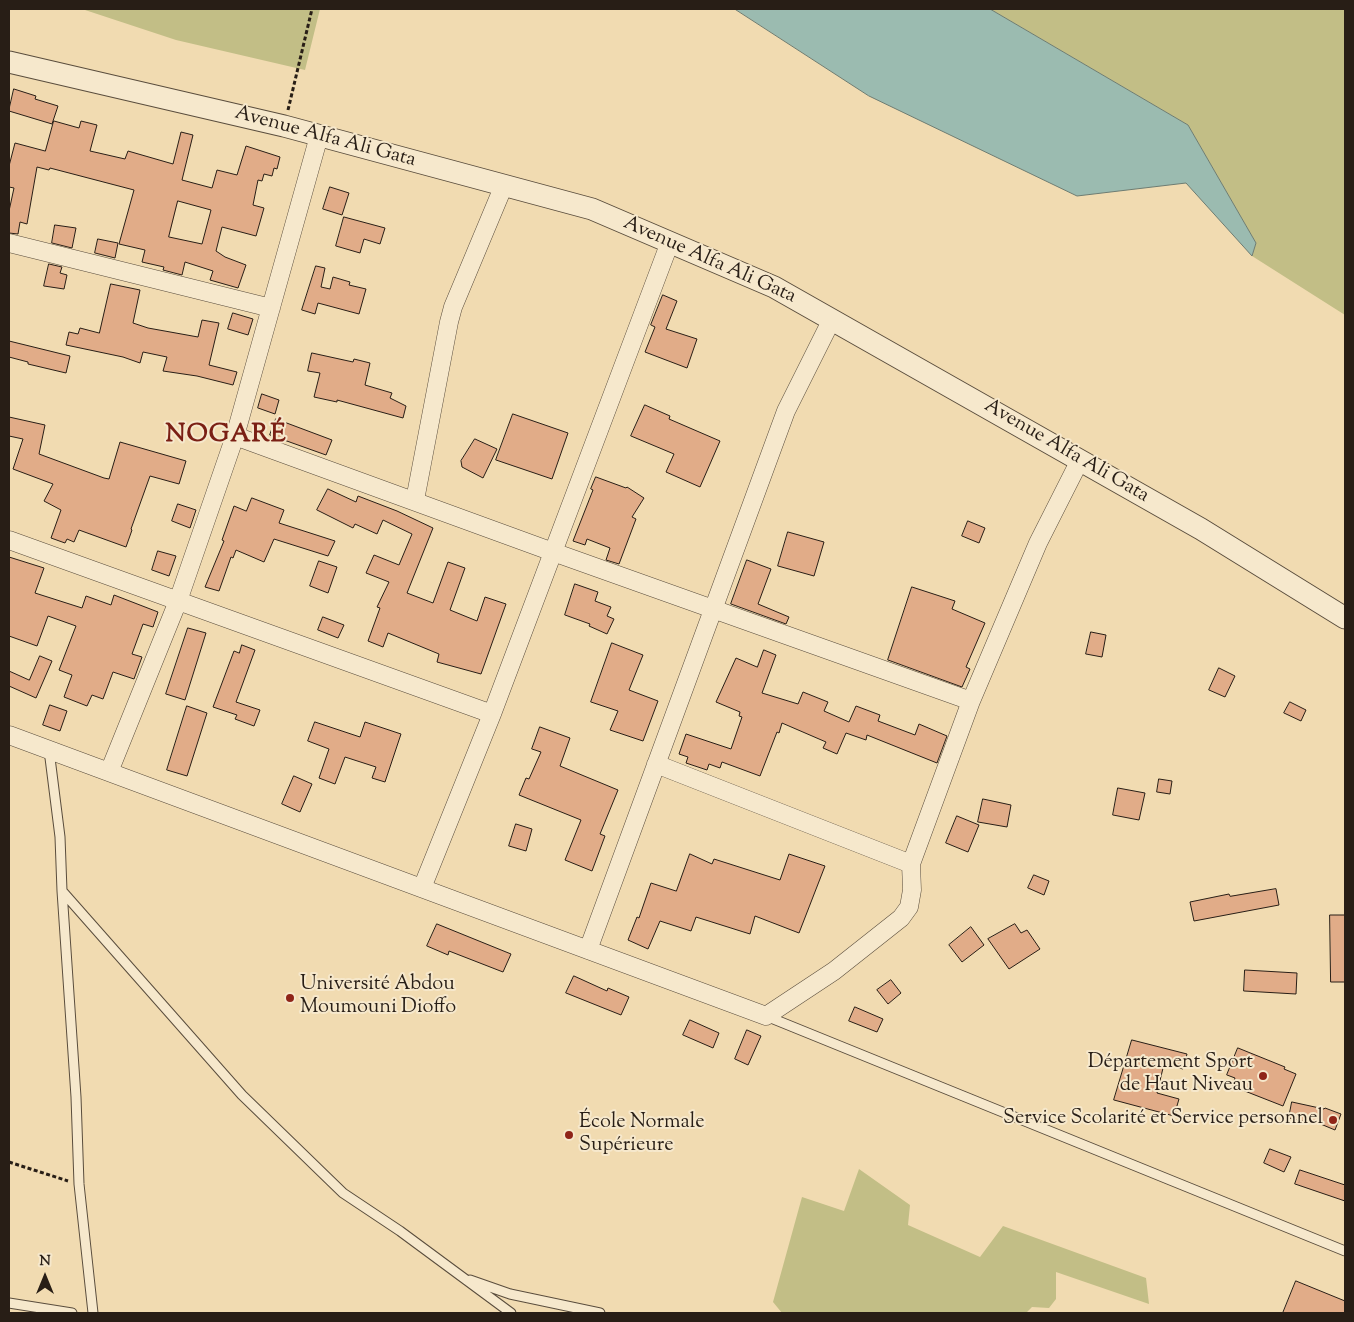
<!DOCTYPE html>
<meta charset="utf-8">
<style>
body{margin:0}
#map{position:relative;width:1354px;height:1322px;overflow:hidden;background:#f1dbb1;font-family:"Sorts Mill Goudy",serif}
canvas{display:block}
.frame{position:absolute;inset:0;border:10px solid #281e16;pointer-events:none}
.north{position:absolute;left:20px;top:1252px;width:50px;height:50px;-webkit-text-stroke:4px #f6e8cc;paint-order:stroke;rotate:0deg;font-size:14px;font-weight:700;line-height:20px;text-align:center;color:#281e16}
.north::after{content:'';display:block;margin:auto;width:18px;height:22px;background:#281e16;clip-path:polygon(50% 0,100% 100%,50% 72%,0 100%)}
</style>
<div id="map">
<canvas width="1354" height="1322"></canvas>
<div class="frame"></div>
<div class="north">N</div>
</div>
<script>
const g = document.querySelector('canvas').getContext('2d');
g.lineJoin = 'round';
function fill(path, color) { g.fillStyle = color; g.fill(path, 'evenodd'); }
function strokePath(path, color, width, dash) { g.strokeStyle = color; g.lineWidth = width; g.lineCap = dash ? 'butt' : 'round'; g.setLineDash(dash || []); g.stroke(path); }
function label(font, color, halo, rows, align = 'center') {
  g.font = font + ' "Sorts Mill Goudy",serif'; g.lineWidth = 4; g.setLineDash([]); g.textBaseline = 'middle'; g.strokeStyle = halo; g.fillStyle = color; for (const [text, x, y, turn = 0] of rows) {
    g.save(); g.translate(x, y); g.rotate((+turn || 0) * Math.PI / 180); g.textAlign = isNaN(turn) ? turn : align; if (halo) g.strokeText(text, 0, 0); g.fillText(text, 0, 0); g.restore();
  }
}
fill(new Path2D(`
 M82,9H320L305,70L176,40Z
 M990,9H1345V315L1252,256L1256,243L1188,125Z
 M859,1169L910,1205L908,1225L980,1257L1003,1226L1146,1278L1149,1304L1056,1272V1299L1049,1308L1032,1307L1026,1313H782L773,1302L802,1197L844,1211Z`), '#c2be86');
const water = new Path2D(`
 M735,9H990L1188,125L1256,243L1252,256L1186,183L1077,196L869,96Z`);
fill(water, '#9bbbb0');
strokePath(water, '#6d7c72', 1);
const building = new Path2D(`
 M14,89L36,96L35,99L58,106L52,124L9,111Z
 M54,121L79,128L81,121L97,125L90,151L125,159L128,151L173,164L181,132L193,135L182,180L212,188L217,170L237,175L246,146L280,157L277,169L274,168L272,176L264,174L262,181L258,180L253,205L264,208L256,236L222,227L216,251L225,257L246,265L238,288L210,280L213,271L185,262L182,275L163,270L164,267L142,262L145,250L119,244L134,190L50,168L49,170L37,167L27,224L20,222L18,234L9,233V211L14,188L9,187V166L15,143L45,151ZM178,201L211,210L202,244L169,237Z
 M330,187L349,193L342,215L323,209Z
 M344,217L385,228L380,244L364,239L360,253L336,246Z
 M55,225L76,228L72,248L52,243Z
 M98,239L118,243L115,258L95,253Z
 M49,264L62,267L60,273L67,275L64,289L44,286Z
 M316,266L325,268L321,287L330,289L333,277L350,282L349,285L366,289L359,314L318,303L315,314L302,310Z
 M111,284L140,290L133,323L148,328L198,337L202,320L219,323L209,365L237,372L233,385L197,376L163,371L167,357L143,352L140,363L123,357L66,345L69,332L78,334L80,328L99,333Z
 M663,295L677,301L666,329L697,339L687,368L645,352L655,327L651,325Z
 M233,313L253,319L248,335L228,329Z
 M9,341L70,356L66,373L28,364V362L9,357Z
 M312,353L353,362L354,359L370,363L365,385L392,393L390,398L406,406L403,418L337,400V402L314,397L320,373L308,371Z
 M262,394L279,400L275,414L258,408Z
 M645,405L670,416L669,419L720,441L700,487L666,472L674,454L631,436Z
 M513,414L568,433L552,479L496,460Z
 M9,417L45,425L39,454L104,478L109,479L120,442L186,461L179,484L150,476L131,529L132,530L126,547L79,530L74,542L67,539L65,543L51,538L61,510L44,501L53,484L13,469L23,439L9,436Z
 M276,419L332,440L326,455L270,435Z
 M475,439L497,449L483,478L462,467L461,461Z
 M596,477L626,488L627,487L644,498L632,517L636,519L619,564L606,560L610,548L587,539L585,545L573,541L593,490L591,489Z
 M328,489L356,502L358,496L397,511L433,528L407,593L433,603L448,562L465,568L450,610L477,621L485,597L506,604L481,674L437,662L439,654L388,633L383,647L368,641L380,608L377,607L389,582L366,573L374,555L399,565L412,534L383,520L377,534L355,524L353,528L317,510Z
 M252,498L284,510L279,523L335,541L328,556L274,539L264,562L236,550L233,558L231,557L219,591L205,587L224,541L222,540L234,506L246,511Z
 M178,504L196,510L190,528L172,521Z
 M968,521L985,528L979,543L962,536Z
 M788,532L824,542L814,576L778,566Z
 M158,551L176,556L169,576L152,570Z
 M9,557L44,568L35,593L82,608L86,596L111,605L114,595L158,612L153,627L143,624L132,654L142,657L134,679L113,672L103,699L92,695L87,706L64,697L72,675L59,670L76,626L48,616L37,646L9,636Z
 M747,560L771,569L758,604L789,617L786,624L731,604Z
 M319,561L337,567L328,593L310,586Z
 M575,584L598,592L595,601L611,607L607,616L614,619L607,634L589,626L590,624L565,615Z
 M912,587L955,601L952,609L985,623L966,667L970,669L962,687L888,660Z
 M323,617L344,625L338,638L318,630Z
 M188,628L206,633L185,700L166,694Z
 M1091,632L1106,635L1102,657L1086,654Z
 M612,643L643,655L629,690L658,701L643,741L610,730L618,711L591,702Z
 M242,645L255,650L236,702L260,710L254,726L235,719L237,715L213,707L234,651L239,653Z
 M764,650L776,655L762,693L798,704L803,692L828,702L824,711L849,722L856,706L880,715L878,721L915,735L919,724L947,736L937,763L867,735L866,740L846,733L837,754L823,748L826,742L782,723L779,733L777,732L760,776L722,762L720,768L709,764L707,770L686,763L688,757L679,754L686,734L731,749L742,717L739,716L740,712L716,702L736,658L757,667Z
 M40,656L52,661L36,698L9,686V671L29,680Z
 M1219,668L1235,676L1225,697L1209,690Z
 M1290,702L1306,710L1301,721L1284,713Z
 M50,705L67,711L60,731L43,725Z
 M187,706L207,713L187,776L167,770Z
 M315,722L360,737L365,722L401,734L385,782L372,778L376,767L345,757L335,784L319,778L329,749L308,741Z
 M540,727L570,738L560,766L618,790L600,834L605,836L592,871L565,860L581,820L519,795L526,778L529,779L541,752L532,749Z
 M294,776L312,784L300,812L282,804Z
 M1159,779L1172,781L1170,794L1157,792Z
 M1118,788L1145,793L1139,820L1113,815Z
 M983,799L1011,805L1007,827L978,822Z
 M957,816L979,825L968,852L946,843Z
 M516,824L532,829L526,851L509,846Z
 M690,854L712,864L714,859L780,880L789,854L825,866L799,933L755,916L750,934L696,917L691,931L660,921L648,949L628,940L637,917L639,918L651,883L676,891Z
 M1034,875L1049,881L1044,895L1028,888Z
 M1276,889L1279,905L1194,921L1190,902L1229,894L1230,896Z
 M1330,915H1345V982H1331Z
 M437,924L511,954L503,972L449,951L448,955L427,946Z
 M1015,924L1021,933L1027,930L1040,949L1009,969L988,939Z
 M971,927L984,945L962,962L949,945Z
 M1245,970L1297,973L1296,994L1244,991Z
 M574,976L607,991L608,988L629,997L621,1015L566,993Z
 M891,980L901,993L888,1004L877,990Z
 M855,1007L883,1019L877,1032L849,1021Z
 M690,1020L719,1033L713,1048L683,1035Z
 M747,1030L761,1036L748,1065L735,1059Z
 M1132,1040L1187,1054L1183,1069L1164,1064L1157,1093L1179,1099L1174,1116L1114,1100Z
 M1238,1048L1285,1067L1284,1069L1296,1074L1283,1106L1232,1086L1235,1078L1227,1075Z
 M1292,1102L1324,1109L1325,1108L1341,1114L1335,1130L1311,1120V1123L1289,1118Z
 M1270,1149L1291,1157L1284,1172L1264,1163Z
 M1300,1170L1345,1185V1201L1295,1184Z
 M1296,1281L1345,1301V1313H1283Z`);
fill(building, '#e1ac88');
strokePath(building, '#281e16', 1);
const service = new Path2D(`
 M49,750L60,837L62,891L76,1097L79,1184L93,1313
 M62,891L242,1095L343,1193L400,1231L511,1313
 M766,1016L1345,1251
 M470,1280L510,1294L600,1313
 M9,1303L72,1313`);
const minor = new Path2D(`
 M9,243L271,308
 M415,500L449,322L453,307L504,185
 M9,540L492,714
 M971,701L1038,543L1080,460
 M9,735L766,1016L834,971L901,918L909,907L912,890L911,864L971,701L553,552L235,436
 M656,764L911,864
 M109,772L178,601L235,436L319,136
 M422,888L492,714L670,242
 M588,950L786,411L832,319`);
const tertiary = new Path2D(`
 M9,62L284,126L592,209L774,287L1201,529L1345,618`);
strokePath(service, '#5a4d3d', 11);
strokePath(minor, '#5a4d3d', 19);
strokePath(tertiary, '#5a4d3d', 23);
strokePath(new Path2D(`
 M288,110L312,9
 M9,1162L68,1181`), '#281e16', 3, [4, 2.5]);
strokePath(service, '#f6e8cc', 9);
strokePath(minor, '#f6e8cc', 18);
strokePath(tertiary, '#f6e8cc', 21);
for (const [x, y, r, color] of [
 [290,998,5,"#8f2418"],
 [1263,1076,5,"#8f2418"],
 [1333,1120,5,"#8f2418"],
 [569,1135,5,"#8f2418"]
]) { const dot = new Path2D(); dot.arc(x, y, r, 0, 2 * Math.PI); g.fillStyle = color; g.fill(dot); strokePath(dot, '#f6e8cc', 2); }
label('20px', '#281e16', '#f6e8cc', [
 ["Avenue Alfa Ali Gata",325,138,15],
 ["Avenue Alfa Ali Gata",709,261,24],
 ["Avenue Alfa Ali Gata",1066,452,30]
]);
label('20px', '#281e16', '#f6e8cc', [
 ["Université Abdou",300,986],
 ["Moumouni Dioffo",300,1009],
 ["Département Sport",1253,1064,"right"],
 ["de Haut Niveau",1253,1087,"right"],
 ["Service Scolarité et Service personnel",1323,1120,"right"],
 ["École Normale",579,1124],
 ["Supérieure",579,1147]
], 'left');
g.letterSpacing = '1px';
label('bold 25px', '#7a1f14', '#f6e8cc', [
 ["NOGARÉ",226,437]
]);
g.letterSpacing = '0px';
</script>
